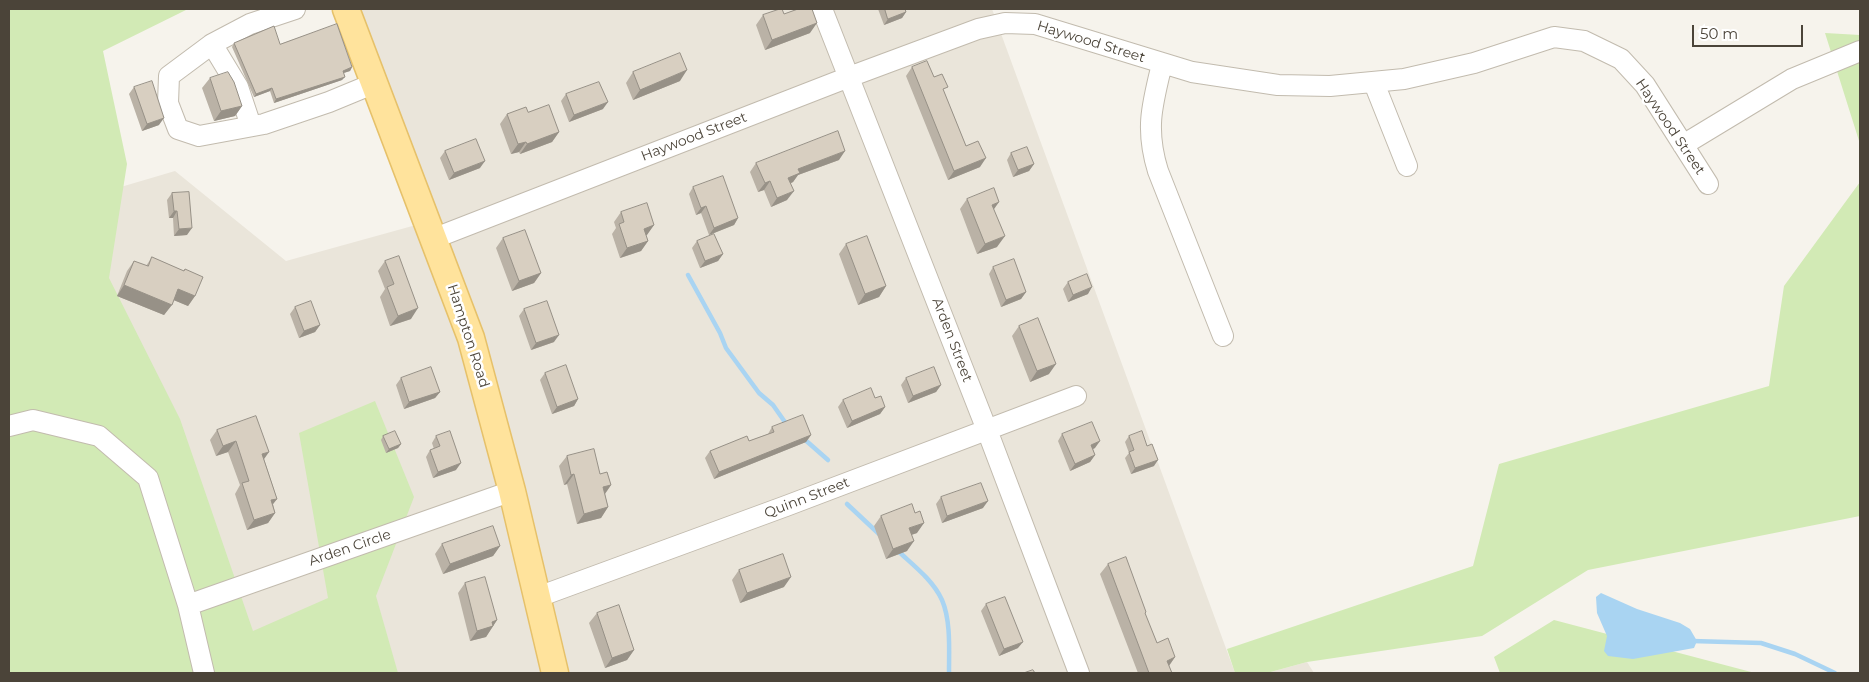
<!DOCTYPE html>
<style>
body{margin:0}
#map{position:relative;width:1869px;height:682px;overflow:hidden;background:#f6f3ec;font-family:Montserrat,sans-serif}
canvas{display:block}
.frame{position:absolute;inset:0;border:10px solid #4b4439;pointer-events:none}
.scale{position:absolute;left:1692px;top:25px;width:111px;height:22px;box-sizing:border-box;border:2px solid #4b4439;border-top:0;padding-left:6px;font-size:15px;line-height:18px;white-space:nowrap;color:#4b4439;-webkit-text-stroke:4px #fff;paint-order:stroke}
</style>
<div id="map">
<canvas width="1869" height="682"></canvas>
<div class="frame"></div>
<div class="scale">50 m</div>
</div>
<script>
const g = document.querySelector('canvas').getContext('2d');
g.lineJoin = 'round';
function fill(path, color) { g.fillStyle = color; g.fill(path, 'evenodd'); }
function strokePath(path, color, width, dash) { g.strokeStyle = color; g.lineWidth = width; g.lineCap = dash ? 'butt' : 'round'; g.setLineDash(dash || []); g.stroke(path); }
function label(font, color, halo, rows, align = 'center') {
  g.font = font + ' Montserrat,sans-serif'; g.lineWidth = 5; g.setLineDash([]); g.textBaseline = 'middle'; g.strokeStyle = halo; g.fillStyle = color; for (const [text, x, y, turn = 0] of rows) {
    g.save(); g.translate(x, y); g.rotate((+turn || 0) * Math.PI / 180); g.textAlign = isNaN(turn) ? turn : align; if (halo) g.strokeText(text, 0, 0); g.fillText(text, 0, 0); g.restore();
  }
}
fill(new Path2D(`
 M360,9H992L1235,673H569L519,486L465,301Z
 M175,171L286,261L416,225L467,357L544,673H9V220Z
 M1307,662L1314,673H1267Z`), '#eae5da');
fill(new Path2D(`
 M9,9H188L103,51L127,164L109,278L180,419L253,631L328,598L299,433L375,401L414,497L376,596L398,673H9Z
 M1825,33L1860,35V144Z
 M1860,182V516L1588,570L1482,636L1307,662L1267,673H1235L1227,649L1473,566L1499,464L1769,386L1784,286Z
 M1554,620L1755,673H1500L1494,657Z`), '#d2eab5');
fill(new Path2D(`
 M1601,593L1637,609L1680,623L1690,629L1697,641L1694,648L1633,659L1608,656L1604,651L1607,636L1597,613L1596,597Z`), '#a9d4f2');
strokePath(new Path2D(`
 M688,275L720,333L726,348L759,393L773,405L787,425
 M803,438L828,460
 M847,504L879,534
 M898,551C913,565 933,580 942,600C951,621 949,650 949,673
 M1692,641L1761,643L1795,654L1835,673`), '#a9d4f2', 4.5);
const minor = new Path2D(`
 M295,9L250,24L212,44L169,76L168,103L178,129L199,136L264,124L329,102L375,83
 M822,9L987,430L1079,673
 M212,44L238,87L251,126
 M1162,64C1152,105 1145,129 1158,171L1223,336
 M1374,83L1407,166
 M1683,145L1792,79L1860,51
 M435,238L849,77L978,29L1005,23L1035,24L1192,72L1278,85L1330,86L1404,79L1474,63L1554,37L1584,41L1621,59L1645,85L1708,184
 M9,426L33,420L99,436L148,478L188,605L204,673
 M538,597L786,506L1076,396
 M188,605L512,491`);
const major = new Path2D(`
 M346,9L471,338L512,491L555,673`);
strokePath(minor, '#c2bbae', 22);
strokePath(major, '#e6c16a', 29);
strokePath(minor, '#fff', 20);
strokePath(major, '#ffe39c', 26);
fill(new Path2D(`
 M878,9H905L906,12L902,18L884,25Z
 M784,14L810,33L765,50L756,25L763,15Z
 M234,43L280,44L352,67L350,71L344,73L342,80L274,103L270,91L254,97L232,47Z
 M912,67L934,77L944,92L966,146L980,167L948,180L906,76Z
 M633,72L680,81L633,100L626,83Z
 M210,78L242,106L235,116L214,121L202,88Z
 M134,87L159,125L142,131L129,94Z
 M566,94L603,109L569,122L561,101Z
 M528,112L559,132L552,142L520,154L519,152L511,154L500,124L507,114Z
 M445,151L480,168L449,180L440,158Z
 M1011,153L1034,164L1029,171L1013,177L1007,160Z
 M839,160L798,175L793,182L790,184L787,200L771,207L764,190L758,192L750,172L756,163Z
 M693,187L738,218L734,225L709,235L701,213L696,215L689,194Z
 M172,193L187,235L174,236L173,218H169L167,200Z
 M967,199L997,247L977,254L960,209Z
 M621,212L654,225L646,235L648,241L641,251L620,258L612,234L616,228L614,222Z
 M503,238L541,273L534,283L512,291L496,248Z
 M697,241L723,254L718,261L700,268L692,248Z
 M846,244L886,286L879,297L858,305L839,254Z
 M152,257L183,271L185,269L195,296L188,306L174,300L164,315L117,296L127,271L134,261L146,266Z
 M385,261L411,319L390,326L380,297L385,289L378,271Z
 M993,267L1026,292L1021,299L1001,307L989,274Z
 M1068,282L1088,294L1068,302L1063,289Z
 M295,307L320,325L315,332L299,338L290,314Z
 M524,309L554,342L531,350L519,316Z
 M1019,326L1049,374L1030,382L1012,336Z
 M545,373L578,399L574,406L552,414L540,380Z
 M401,378L440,392L435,398L404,409L396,385Z
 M906,378L941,385L936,392L908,403L901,385Z
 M875,398L885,407L880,414L847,428L838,407L843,400Z
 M772,427L811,435L806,442L714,479L705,458L710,451L749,441L768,434Z
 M217,430L264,459L277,499L273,504L275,513L268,523L247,530L235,494L240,485L228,452L216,456L210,440Z
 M1062,434L1095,448L1093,449L1095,455L1090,462L1070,471L1058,441Z
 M383,436L401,444L398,448L386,453L381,440Z
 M436,436L456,470L433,478L426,457L430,450L434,449L432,443Z
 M1129,436L1147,446L1154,466L1131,474L1125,458L1129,453L1125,442Z
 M567,456L600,474L611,485L605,494L608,507L601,518L577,524L567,484L564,485L559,466Z
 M941,497L983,508L942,523L936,504Z
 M881,516L917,533L911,535L907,551L886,559L874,526Z
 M442,544L500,546L493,556L443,574L435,554Z
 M1108,564L1146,612L1145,614L1157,643L1175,657L1169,666L1172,673H1138L1100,574Z
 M739,570L784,587L740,603L732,580Z
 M465,583L497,620L486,637L470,641L458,593Z
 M986,604L1018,648L999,656L981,611Z
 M597,613L634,650L627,660L605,668L589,623Z`), '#bab2a6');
fill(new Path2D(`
 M906,12L902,18L884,25L888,19Z
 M817,23L810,33L765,50L772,40Z
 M352,67L350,71L340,74L343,71Z
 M687,70L680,81L633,100L640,90Z
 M345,77L342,80L274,103L276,99Z
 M272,88L270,91L254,97L256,94Z
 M608,102L603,109L569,122L574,115Z
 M242,106L235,116L214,121L221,111Z
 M164,118L159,125L142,131L147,124Z
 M559,132L552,142L520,154L527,144Z
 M526,142L519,152L511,154L518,144Z
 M845,151L839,160L798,175L793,182L782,187L788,178L798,169Z
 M986,158L980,167L948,180L954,171Z
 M485,161L480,168L449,180L454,173Z
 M1034,164L1029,171L1013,177L1018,170Z
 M770,181L764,190L758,192L765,183Z
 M794,191L787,200L771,207L777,198Z
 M999,202L992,212V205Z
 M706,206L701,213L696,215L701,208Z
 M174,211H177L173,218H169Z
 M738,218L734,225L709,235L714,228Z
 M654,225L647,235L637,239L644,229Z
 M192,228L187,235L174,236L179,229Z
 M1005,236L997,247L977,254L985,244Z
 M648,241L641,251L620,258L627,248Z
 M723,254L718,261L700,268L705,261Z
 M541,273L534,283L512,291L519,281Z
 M124,285L172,305L164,315L117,296Z
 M886,286L879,297L858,305L865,294Z
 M1092,287L1088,294L1068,302L1073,295Z
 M178,289L195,296L188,306L171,299Z
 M1026,292L1021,299L1001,307L1006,300Z
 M418,308L411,319L390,326L398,316Z
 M320,325L315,332L299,338L304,331Z
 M559,335L554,342L531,350L536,343Z
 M1056,364L1049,374L1030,382L1037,371Z
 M941,385L936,392L908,403L913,396Z
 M440,392L435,398L404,409L409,402Z
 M578,399L574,406L552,414L557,407Z
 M885,407L880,414L847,428L852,421Z
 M811,435L806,442L714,479L719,472Z
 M236,441L228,452L216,456L223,446Z
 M1100,441L1095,448L1086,452L1091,445Z
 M401,444L398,448L386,453L389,449Z
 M269,452L262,462V454Z
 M1095,455L1090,462L1070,471L1075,464Z
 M1158,460L1154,466L1131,474L1135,468Z
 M461,463L456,470L433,478L438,472Z
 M574,474L567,484L564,485L571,475Z
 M611,485L604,495L603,487Z
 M277,499L269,509L271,500Z
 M988,501L983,508L942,523L947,516Z
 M608,507L601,518L577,524L584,514Z
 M275,513L268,523L247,530L254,520Z
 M924,523L917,533L902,538L909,528Z
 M914,541L907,551L886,559L893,549Z
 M500,546L493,556L443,574L450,564Z
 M791,577L784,587L740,603L747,593Z
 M497,620L486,637L470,641L477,631L492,622Z
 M1023,642L1018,648L999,656L1004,649Z
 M634,650L627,660L605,668L612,658Z
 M1175,657L1168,667L1167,661Z`), '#979187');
const building = new Path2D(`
 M780,9H782L784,14L798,9H812L817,23L772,40L763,15Z
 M885,9H905L906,12L888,19Z
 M337,24L352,67L343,71L345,77L276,99L272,88L256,94L234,43L274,26L280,44Z
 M680,53L687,70L640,90L633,72Z
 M927,61L934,77L942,74L948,87L943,89L966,146L978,141L986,158L954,171L912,67Z
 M228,72L234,82L242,106L221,111L210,78Z
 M152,81L164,118L147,124L134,87Z
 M599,82L608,102L574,115L566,94Z
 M549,105L559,132L527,144L526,142L518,144L507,114L526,107L528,112Z
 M838,131L845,151L798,169L800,173L788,178L794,191L777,198L770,181L765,183L756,163Z
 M476,139L485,161L454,173L445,151Z
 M1027,147L1034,164L1018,170L1011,153Z
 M723,176L738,218L714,228L706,206L701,208L693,187Z
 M994,188L999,202L992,205L1005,236L985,244L967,199Z
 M189,192L192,228L179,229L177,211H174L172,193Z
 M647,203L654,225L644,229L648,241L627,248L619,224L624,222L621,212Z
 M525,230L541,273L519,281L503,238Z
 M714,234L723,254L705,261L697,241Z
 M867,236L886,286L865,294L846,244Z
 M399,256L418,308L398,316L387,287L394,284L385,261Z
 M152,257L184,271L185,269L203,277L195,296L178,289L172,305L124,285L134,261L148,266Z
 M1014,259L1026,292L1006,300L993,267Z
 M1087,274L1092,287L1073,295L1068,282Z
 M311,301L320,325L304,331L295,307Z
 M547,301L559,335L536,343L524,309Z
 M1038,318L1056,364L1037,371L1019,326Z
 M566,365L578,399L557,407L545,373Z
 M431,367L440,392L409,402L401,378Z
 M934,367L941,385L913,396L906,378Z
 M871,388L875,398L881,396L885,407L852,421L843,400Z
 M803,415L811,435L719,472L710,451L747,436L749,441L774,432L772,427Z
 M256,416L269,452L262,454L277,499L271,500L275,513L254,520L242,483L249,481L236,441L223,446L217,430Z
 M1092,422L1100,441L1091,445L1095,455L1075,464L1062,434Z
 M395,431L401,444L389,449L383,436Z
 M450,431L461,463L438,472L430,450L440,446L436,436Z
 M1142,431L1147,446L1152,444L1158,460L1135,468L1129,452L1134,450L1129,436Z
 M594,449L600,474L607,472L611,485L603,487L608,507L584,514L574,474L571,475L567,456Z
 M981,483L988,501L947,516L941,497Z
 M912,504L915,513L920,511L924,523L909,528L914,541L893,549L881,516Z
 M493,526L500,546L450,564L442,544Z
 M783,554L791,577L747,593L739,570Z
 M1126,557L1146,612L1145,613L1157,643L1168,638L1175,657L1167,661L1172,673H1149L1108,564Z
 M485,577L497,620L492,622L493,626L477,631L465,583Z
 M1005,597L1023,642L1004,649L986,604Z
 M619,605L634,650L612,658L597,613Z
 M1033,670L1035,673H1024Z`);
fill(building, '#d8cfc1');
strokePath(building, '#979187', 1);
label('14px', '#4b4439', '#fff', [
 ["Haywood Street",1091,42,17],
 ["Haywood Street",1670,127,56],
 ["Haywood Street",694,137,-21],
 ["Hampton Road",468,336,72],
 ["Arden Street",952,340,69],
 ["Quinn Street",807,498,-21],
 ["Arden Circle",350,548,-19]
]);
</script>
